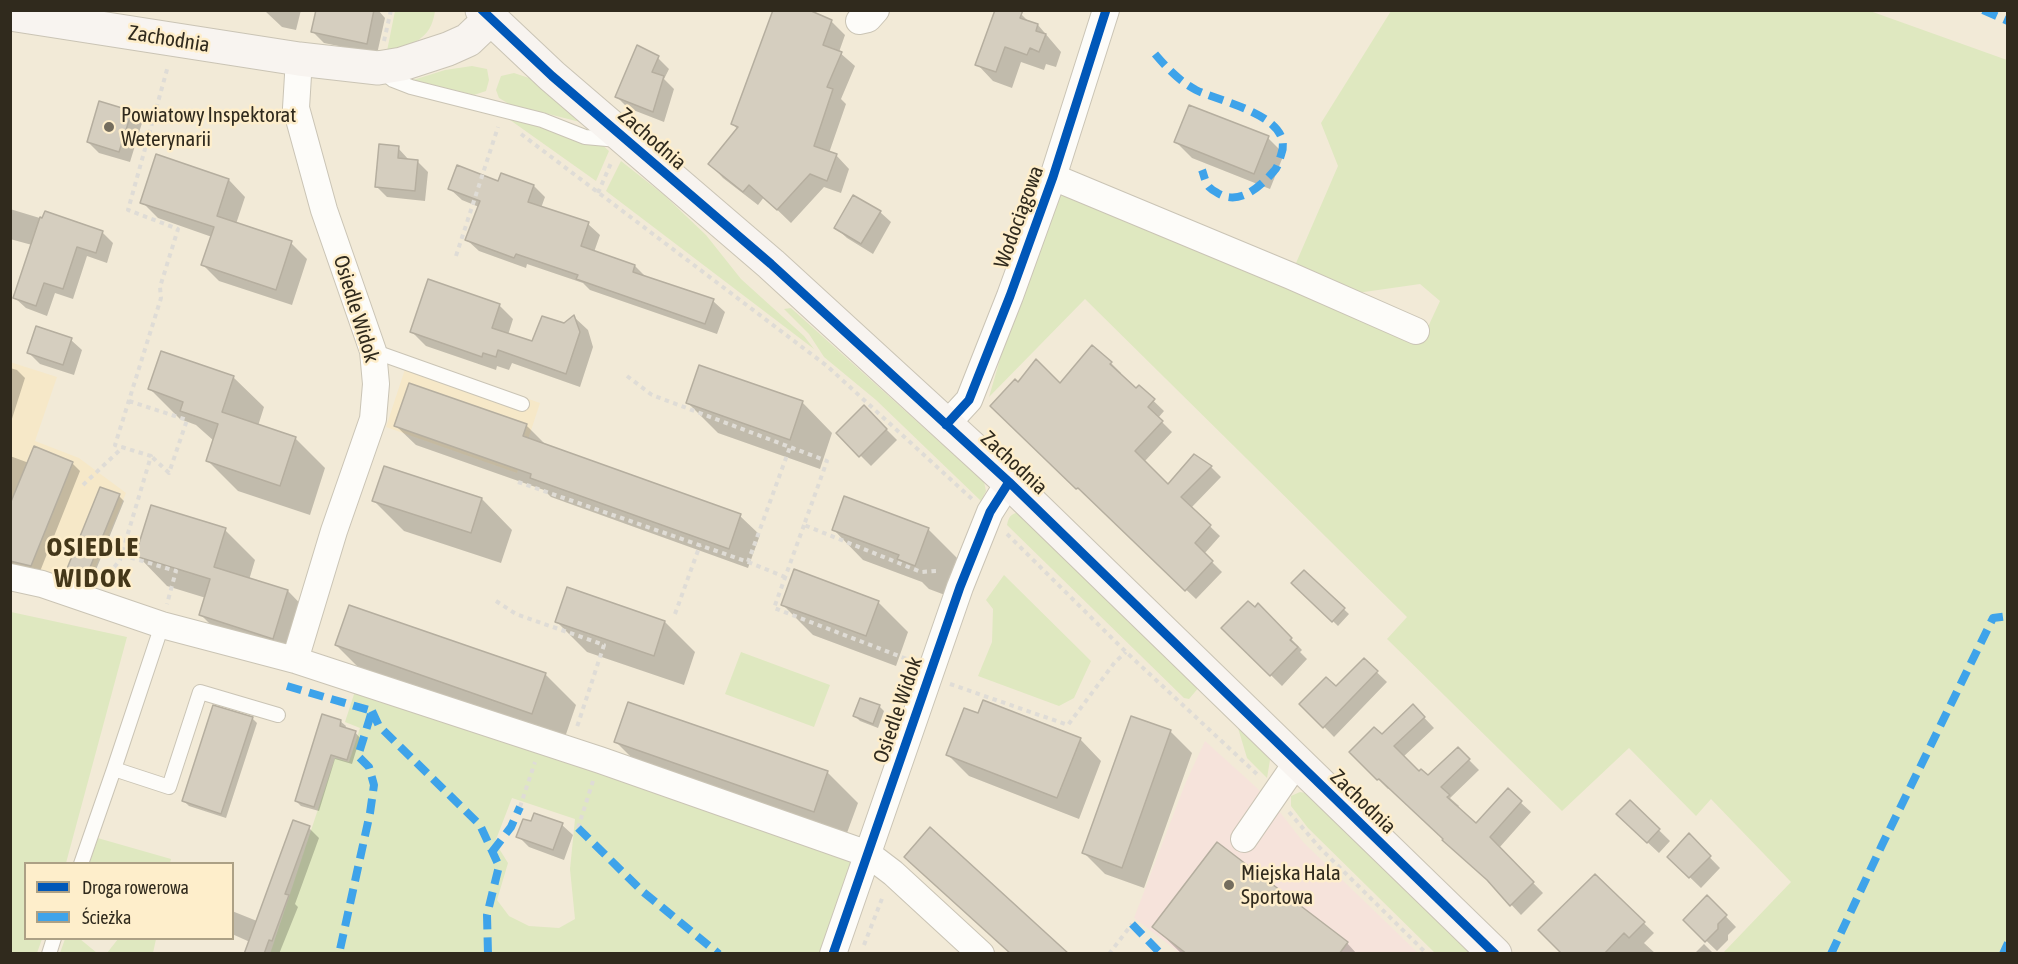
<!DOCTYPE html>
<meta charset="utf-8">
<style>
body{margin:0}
#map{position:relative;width:2018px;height:964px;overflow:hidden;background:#f2ead7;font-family:"Asap Condensed",sans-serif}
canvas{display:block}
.frame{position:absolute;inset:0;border:12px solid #302a1d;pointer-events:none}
.legend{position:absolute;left:24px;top:862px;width:210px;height:78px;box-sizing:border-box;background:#feeecb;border:2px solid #aca085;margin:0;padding:8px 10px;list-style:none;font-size:18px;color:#302a1d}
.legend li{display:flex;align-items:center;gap:12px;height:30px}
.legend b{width:30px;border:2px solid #aca085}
</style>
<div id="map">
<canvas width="2018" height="964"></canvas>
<div class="frame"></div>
<ul class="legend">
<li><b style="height:8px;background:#0057b8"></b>Droga rowerowa</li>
<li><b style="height:8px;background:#3ea3ea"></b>Ścieżka</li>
</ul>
</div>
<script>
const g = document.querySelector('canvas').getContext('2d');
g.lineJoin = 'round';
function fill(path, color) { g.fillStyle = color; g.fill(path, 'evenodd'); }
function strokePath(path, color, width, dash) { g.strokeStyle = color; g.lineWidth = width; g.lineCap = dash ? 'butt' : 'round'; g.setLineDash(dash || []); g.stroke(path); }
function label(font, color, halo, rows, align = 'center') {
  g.font = font + ' "Asap Condensed",sans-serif'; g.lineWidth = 5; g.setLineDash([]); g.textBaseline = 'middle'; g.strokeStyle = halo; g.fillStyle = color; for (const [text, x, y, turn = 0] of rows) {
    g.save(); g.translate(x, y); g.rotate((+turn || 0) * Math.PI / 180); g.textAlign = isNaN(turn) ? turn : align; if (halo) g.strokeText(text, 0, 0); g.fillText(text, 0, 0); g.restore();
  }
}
fill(new Path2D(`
 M409,357L540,403L517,473L386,427Z
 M10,362L57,377L35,441L79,458L126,493L85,593L11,564Z`), '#f6e8c8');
fill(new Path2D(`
 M1205,741L1257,788L1279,811L1304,843L1418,953H1180L1134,918L1185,784Z`), '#f6e3db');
fill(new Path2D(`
 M395,11H435C431,40 412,45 387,51Z
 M1391,11H1870L2007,60V953H1723L1791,882L1711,799L1696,816L1629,748L1562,811L1387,639L1407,617L1085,299L989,397L1045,205L1062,191L1427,329L1440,301L1420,284L1357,293L1293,270L1338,166L1321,123Z
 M472,66L487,69L489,80L486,91L474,95L413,80L445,70Z
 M514,73L529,78L580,122L509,104L499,98L496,90L501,76Z
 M503,115L597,140L609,151L596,181Z
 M621,161L664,195L706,235L741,279L804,336L814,349L606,191Z
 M791,308L984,482L986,491L981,501L876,400L824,357L809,334L784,309Z
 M1022,512L1200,686L1189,699L1184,698L1007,525C1009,515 1012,513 1022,512Z
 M1004,575L1091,661L1074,698L1059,706L978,676L992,642L993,609L986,600Z
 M11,612L127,637L66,863L26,864V938L42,939L37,953H11Z
 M741,652L830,685L814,727L725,694Z
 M356,688L854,857L820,953L270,954L335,758L349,762L360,728L345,722ZM512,798L575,819L570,869L575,919L559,928L529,926L509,916L497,900L508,863L495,842Z
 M1213,700L1268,754L1270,760L1267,778L1247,758L1238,728L1212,703Z
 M1300,792L1311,794L1478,953H1435L1308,828L1291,806V796Z
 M94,837L171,859L170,863L87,864Z
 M65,939H80L97,953H60Z
 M118,939H156L153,953H107Z`), '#dfe8c0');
fill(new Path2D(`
 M301,10L296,30L282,27L265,11Z
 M317,10H378L385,18L377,54L324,43L313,32Z
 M1021,14L1029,22L1038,25L1061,52L1056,67L1046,64L1044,70L1021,62L1012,88L993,81L977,64Z
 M831,21L845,35L839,52L855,66L841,99L846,104L829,153L836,155L849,169L841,193L824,187L791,223L764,197L758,205L723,178L710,164L738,130L733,124Z
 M658,58L669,69L664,79L674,89L664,122L628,108L617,97Z
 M131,112L142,123L130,162L99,153L88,142Z
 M1268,138L1284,154L1270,189L1192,158L1176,142Z
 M398,148L409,160L417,161L428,172L425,201L387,197L376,186Z
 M157,156L229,180L245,197L236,224L291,243L307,259L292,305L219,281L203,265L212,237L158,218L142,202Z
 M499,183L534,186L545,197L541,208L588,224L600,235L594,252L635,266L647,278L713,301L725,312L717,334L590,290L583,283L527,264L526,268L479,251L467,240L479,207L462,200L450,189Z
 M10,209L43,219L102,232L113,243L107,263L87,256L73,299L55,293L47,316L26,308L15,298L32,245L10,239Z
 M880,212L891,222L873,254L847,238L836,228Z
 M499,305L513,319L508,335L533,343L564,325L574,317L588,330L593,347L580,387L512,363L509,370L497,366L496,370L426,346L412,332Z
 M71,340L82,350L74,375L40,364L29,353Z
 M1092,347L1111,363L1121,373L1120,375L1136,390L1139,387L1164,411L1158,418L1172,432L1144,462L1168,486L1194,456L1211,467L1221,477L1191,508L1220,536L1204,554L1222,572L1196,599L992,406L1018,384L1060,385Z
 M10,368L17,370L25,378L10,425Z
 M233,377L264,407L258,426L295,438L325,468L310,515L238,491L208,461L214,441L196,425L180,419L150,389Z
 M410,385L527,426L546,445L740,516L760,535L748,568L551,497L544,490L416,445L396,426Z
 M802,402L832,433L820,469L718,433L688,403Z
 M864,407L897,440L871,466L838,433Z
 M10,456L29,463H72L80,471L39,574L10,564Z
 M385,468L482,499L512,530L501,563L404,531L374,501Z
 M119,496L124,501L89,587L70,580L65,575Z
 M833,529H928L958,559L945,595L929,589L922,582L863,560Z
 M225,530L255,560L249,580L288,591L318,622L304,668L231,645L201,615L206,598L167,586L137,555Z
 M1304,572L1349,614L1338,626L1294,583Z
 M878,602L908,632L896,666L813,635L783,605Z
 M1258,605L1302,650L1300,652L1307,659L1282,686L1223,628Z
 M349,607L546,675L576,705L563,743L366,675L336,645Z
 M557,622H665L695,652L684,685L587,652Z
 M1364,660L1387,682L1334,737L1302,704L1336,688Z
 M879,706L884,711L878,728L860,721L855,716Z
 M1413,706L1434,728L1403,757L1419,773L1428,777L1458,749L1479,770L1450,798L1459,806L1457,808L1476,825L1508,791L1531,812L1499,848L1543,893L1521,915L1494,886L1390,788L1388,789L1351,752L1382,737Z
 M252,718L257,723L226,818L189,806L184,801Z
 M1131,718L1171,732L1192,753L1144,888L1105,874L1083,852Z
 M340,721L346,726L345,729L355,732L360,738L352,764L335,759L319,811L301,806L296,801Z
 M1080,739L1101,761L1079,819L969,776L948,755Z
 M616,742L827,772L858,803L844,841L646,772Z
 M1630,802L1670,841L1659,853L1629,825Z
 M562,825L573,835L564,860L529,847L518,836Z
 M309,828L319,838L295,904L298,907L279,954H245L250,942L232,934V911L257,921Z
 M1689,836L1720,868L1701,888L1669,857Z
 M1595,876L1654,933L1644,943L1656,954H1564Z
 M1707,897L1736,927L1728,935V940L1717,951L1685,920Z
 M1154,927L1347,943L1357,954H1182Z
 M1704,944L1714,954H1694Z`), '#0003');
const building = new Path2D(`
 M316,10H374L367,44L311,32Z
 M773,10H809L832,20L823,45L842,52L827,87L833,89L814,146L837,154L827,181L810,174L777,210L749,185L743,192L708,164L738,127L731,124Z
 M995,10H1023L1020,18L1038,24L1036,31L1046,34L1039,52L1030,48L1027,55L1005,47L996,72L975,65Z
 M637,45L659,56L652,72L664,76L653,112L615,97Z
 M99,101L132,111L119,152L87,142Z
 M1189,105L1269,136L1254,174L1174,142Z
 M379,144L399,146L398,158L418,160L415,191L375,187Z
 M156,154L229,179L217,216L292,241L276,290L201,265L214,227L140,203Z
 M457,165L498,181L501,173L534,185L528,202L589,222L581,246L635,265L633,272L714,299L705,324L576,279L578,275L516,254L514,258L465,240L480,201L448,189Z
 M853,195L881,211L861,244L834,228Z
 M45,211L103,231L96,253L77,247L63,289L44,283L36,306L13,298L40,217L42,218Z
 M428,279L500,304L492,328L532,341L542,316L564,323L574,315L580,332L566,374L498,350L496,357L483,353L482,357L410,332Z
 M36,326L72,338L63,365L27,353Z
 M1092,345L1112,362L1110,364L1136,388L1139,385L1155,399L1148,407L1163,421L1135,451L1168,484L1194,454L1212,466L1181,497L1211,525L1195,543L1213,561L1185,591L1078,488L1076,489L990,406L1015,379L1018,382L1036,359L1060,383Z
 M161,351L234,376L222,412L296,437L280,486L206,461L218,424L180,411L183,402L148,389Z
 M699,365L803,401L790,440L686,403Z
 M409,383L527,424L523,436L741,514L729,549L530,478L531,474L394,426Z
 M864,405L887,429L859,457L836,433Z
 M34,446L73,462L31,566L10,561V504Z
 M384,466L482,498L471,533L372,501Z
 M100,487L120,494L84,582L64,576Z
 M844,496L929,528L915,566L897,559L899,555L832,530Z
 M151,505L226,528L214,567L288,590L273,639L199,615L210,579L135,556Z
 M794,569L879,601L866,636L781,605Z
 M1304,570L1345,608L1332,622L1291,583Z
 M567,587L665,621L654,656L555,622Z
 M1248,601L1255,607L1258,603L1292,638L1290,640L1298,647L1270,676L1221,628Z
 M349,605L546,673L532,714L335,645Z
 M1364,658L1378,671L1323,728L1299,704L1326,677L1336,686Z
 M860,698L880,705L873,724L853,716Z
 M983,700L1081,738L1057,798L946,755L964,708L978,713Z
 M628,702L828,771L814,812L614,742Z
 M1413,704L1425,717L1394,746L1419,771L1421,769L1428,775L1458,747L1470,759L1441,787L1450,795L1447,797L1476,823L1508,788L1522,801L1490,837L1534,882L1510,906L1487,880L1442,840L1443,839L1379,779L1377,780L1349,752L1374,727L1382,734Z
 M213,705L253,717L221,814L182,801Z
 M322,714L341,720L340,726L356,731L347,760L331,755L314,807L295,801Z
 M1131,716L1171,730L1122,868L1082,853Z
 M1630,800L1660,829L1647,843L1616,814Z
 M534,813L563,823L553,850L516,837L523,819L531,821Z
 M293,820L310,826L285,894L289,895L272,941L269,940L264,954H244Z
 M930,827L1046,933L1069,954H1011L904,857Z
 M1689,833L1711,856L1689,878L1667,857Z
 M1217,842L1348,942L1339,954H1187L1152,927Z
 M1595,874L1645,922L1629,938L1624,933L1604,954H1562L1538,930Z
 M1707,895L1727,915L1718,924V929L1705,942L1683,920Z`);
fill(building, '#d5cebf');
strokePath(building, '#b5ae9f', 1.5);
const lane = new Path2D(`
 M382,71L393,80L411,87L542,120L585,137L618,140
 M373,351L522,404
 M114,769L169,787L200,692L278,715
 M81,864L114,769L162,625
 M49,954L54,938`);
const street = new Path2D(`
 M859,21L868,19L876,10
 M1053,177L1291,276L1416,331
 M946,425L969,400L1010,296L1053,177L1106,10
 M10,577L42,584L162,625L295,660L334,531L373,419L376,384L373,351L324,210L296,108L299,59
 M295,660L600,760L868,854L893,873L981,954
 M1244,839L1297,762
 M833,954L960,587L990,512L1009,482`);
const secondary = new Path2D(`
 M482,10L552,76L771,264L1009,482L1495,954
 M10,14L299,59L378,68L402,64L448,49L468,40L490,19`);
strokePath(lane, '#cac4b5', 16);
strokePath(street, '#cac4b5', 28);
strokePath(secondary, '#cac4b5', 35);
strokePath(new Path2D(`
 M384,41L391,10
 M521,134L827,366L972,499
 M598,193L611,163
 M456,256L498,127
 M627,376L652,395L827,461L804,525L921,572L936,571
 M129,401L187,420L169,473L151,456
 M518,482L748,562L790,447
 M83,485L123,447
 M804,525L774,608L912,661
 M1007,534L1126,652L1259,776
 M122,555L176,571L167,604
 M748,562L785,577
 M103,581L120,560L151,456L115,445L161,298L160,287L178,229L128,210L168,66
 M496,601L516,614L604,645L576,730
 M675,614L700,545
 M950,684L1068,725L1115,662L1126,652
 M520,807L535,762
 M1289,812L1319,847L1427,954
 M578,828L593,781
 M864,945L883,896
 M1109,954L1132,924`), '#dfdcd6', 4, [4.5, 4.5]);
strokePath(lane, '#fdfcf9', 14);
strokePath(street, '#fdfcf9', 26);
strokePath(secondary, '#f8f4f0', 33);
strokePath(new Path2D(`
 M1983,10L2008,21
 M1155,54C1167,68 1179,81 1196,90C1220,102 1296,116 1281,155C1279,161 1278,167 1274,171C1259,188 1238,207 1216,192C1214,191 1210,188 1209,187C1205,182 1204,175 1202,170
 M287,686L372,711L358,756L369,767L374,785L370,813L339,954
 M372,711L379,726L480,825L499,866L487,915L488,954
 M578,828L642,891L719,954
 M492,852L511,827L520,807
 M1132,924L1161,954
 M1831,954L1882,845L1993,618L2008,616
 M2003,954L2008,943`), '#3ea3ea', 8, [15, 8]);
strokePath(new Path2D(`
 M482,10L552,76L771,264L1009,482L1495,954
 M946,425L969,400L1010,296L1053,177L1106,10
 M833,954L960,587L990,512L1009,482`), '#0057b8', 9);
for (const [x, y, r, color] of [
 [109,127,6,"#746d5e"],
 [1229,885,6,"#746d5e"]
]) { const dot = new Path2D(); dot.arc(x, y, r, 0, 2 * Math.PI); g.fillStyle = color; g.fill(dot); strokePath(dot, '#feeecb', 2); }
label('21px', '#302a1d', '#feeecb', [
 ["Zachodnia",169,39,9],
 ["Zachodnia",652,139,41],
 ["Wodociągowa",1019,217,-70],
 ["Osiedle Widok",356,309,73],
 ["Zachodnia",1014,463,43],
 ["Osiedle Widok",898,710,-71],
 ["Zachodnia",1363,802,44]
]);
label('21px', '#302a1d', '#feeecb', [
 ["Powiatowy Inspektorat",121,115],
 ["Weterynarii",121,139],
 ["Miejska Hala",1241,873],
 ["Sportowa",1241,897]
], 'left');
g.letterSpacing = '1.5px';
label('bold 27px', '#443719', '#feeecb', [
 ["OSIEDLE",93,547],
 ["WIDOK",93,578]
]);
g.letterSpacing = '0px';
</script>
